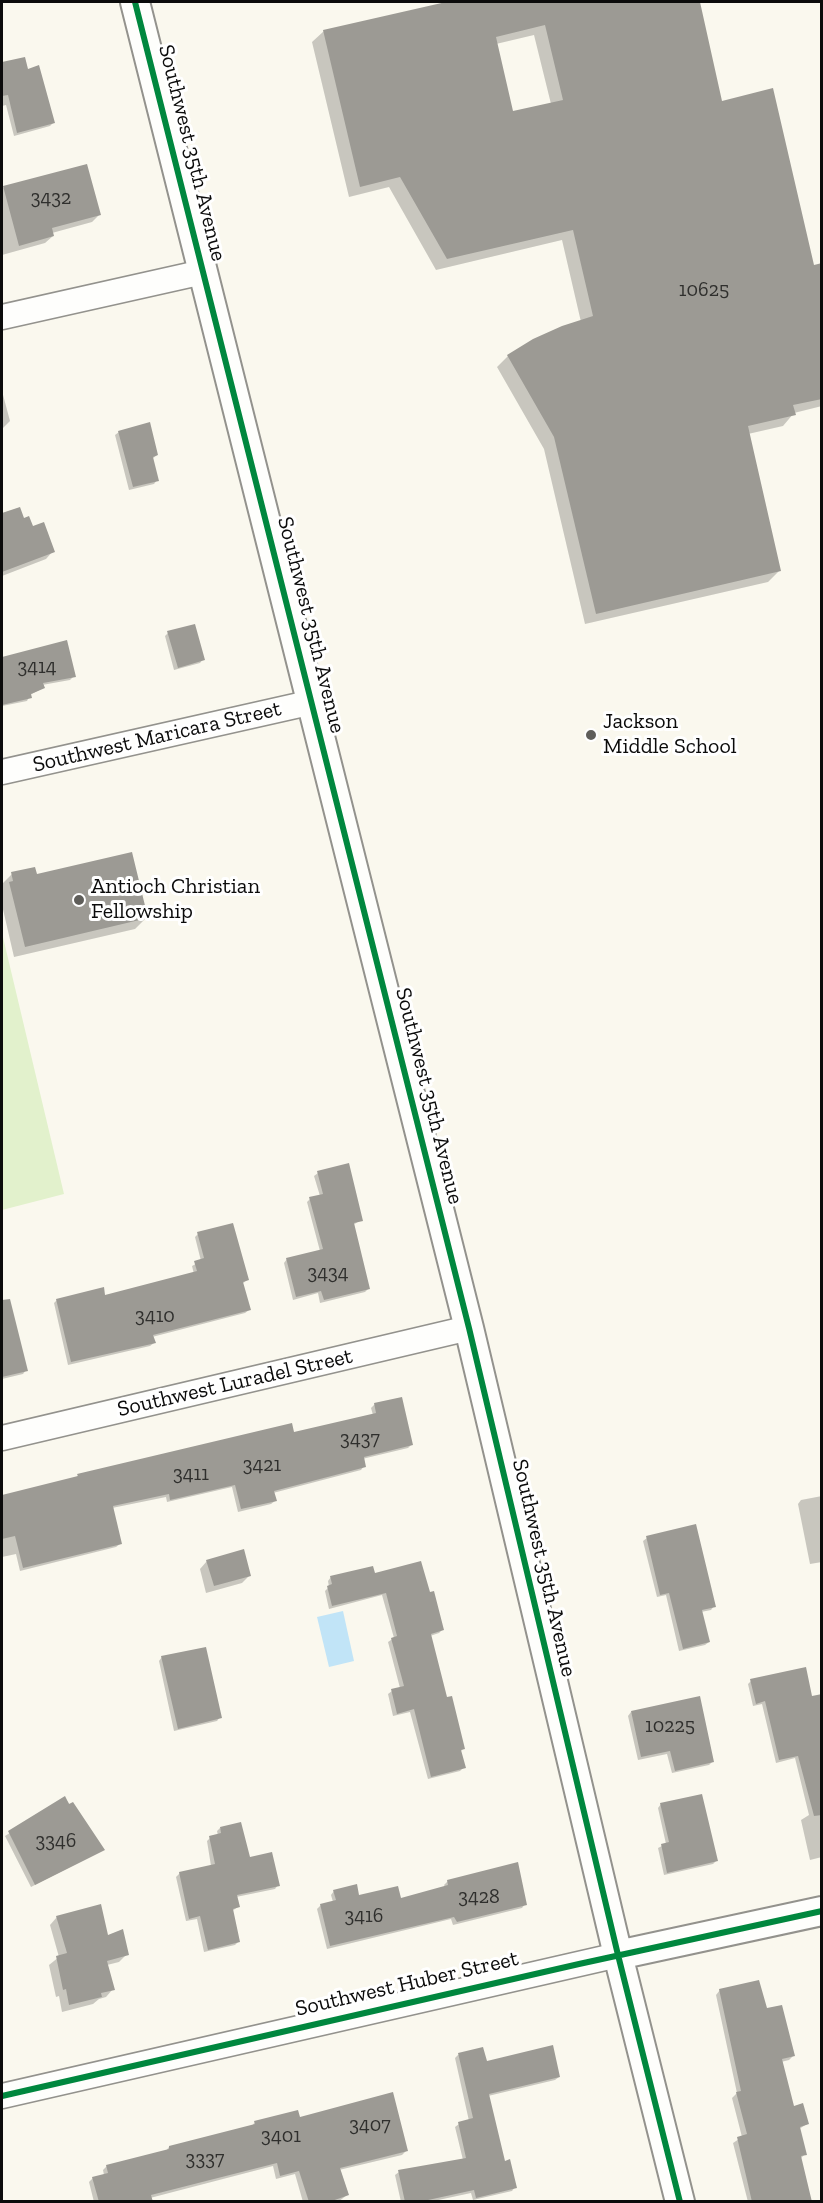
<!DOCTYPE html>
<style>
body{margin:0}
#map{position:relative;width:823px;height:2203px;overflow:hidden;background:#faf8ee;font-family:"Zilla Slab",serif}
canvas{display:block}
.frame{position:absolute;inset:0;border:3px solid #0b0b0b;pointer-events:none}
</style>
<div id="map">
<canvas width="823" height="2203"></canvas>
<div class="frame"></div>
</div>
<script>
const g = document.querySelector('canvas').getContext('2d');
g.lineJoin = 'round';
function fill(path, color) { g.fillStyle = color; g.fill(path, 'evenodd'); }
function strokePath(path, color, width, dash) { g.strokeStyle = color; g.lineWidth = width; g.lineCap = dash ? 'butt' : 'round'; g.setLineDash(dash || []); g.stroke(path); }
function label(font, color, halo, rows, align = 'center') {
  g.font = font + ' "Zilla Slab",serif'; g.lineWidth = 6; g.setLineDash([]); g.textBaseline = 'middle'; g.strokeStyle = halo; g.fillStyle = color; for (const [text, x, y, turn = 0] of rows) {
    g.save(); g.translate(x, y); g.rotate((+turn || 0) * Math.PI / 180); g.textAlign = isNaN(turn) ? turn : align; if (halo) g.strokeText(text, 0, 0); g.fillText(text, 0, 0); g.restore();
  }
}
fill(new Path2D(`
 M2,933L64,1194L2,1210Z`), '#e2f1cc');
fill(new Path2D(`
 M343,1611L354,1661L329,1667L317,1617Z`), '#c1e4f7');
fill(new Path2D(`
 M452,2H698L721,103L813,266L822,264V406L794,413L783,426L748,434L779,571L768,582L585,624L544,449L497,367L508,356L581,322L562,240L436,270L389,187L349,197L312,42L324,31ZM534,35L551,104L512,113L496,44Z
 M24,58L27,71L54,122L50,126L14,136L6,105L2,106V64Z
 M86,165L99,215L92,222L52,233L53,236L45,243L2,255V188Z
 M2,391L10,421L2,429Z
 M119,432L157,455L152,459L157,480L154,484L129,490L115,435Z
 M19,509L24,520L53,551L46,559L2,576V515Z
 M168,633L203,659L200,663L174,670L165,636Z
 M2,654L3,659L74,676L70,680L42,685L43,688L30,695L27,701L2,706Z
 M12,874L36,876L146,918L135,929L14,957L2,905V884Z
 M318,1173L361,1220L353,1225L369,1288L365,1292L320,1303L318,1293L293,1300L284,1263L287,1259L320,1251L307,1202L310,1199L320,1196L314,1176Z
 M198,1234L247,1280L242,1284L249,1310L245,1313L152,1337L154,1343L150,1346L68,1365L54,1303L57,1300L104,1297L194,1274L192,1266L201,1261L195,1237Z
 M17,1333L26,1370L23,1374L2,1379V1337Z
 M375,1404L411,1445L408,1448L362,1459L364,1466L361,1470L273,1493L275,1501L271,1504L238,1512L232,1487L167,1502L166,1497L112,1508L120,1544L116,1547L20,1571L16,1554L2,1557V1497L75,1479L78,1475L293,1434L373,1415L371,1408Z
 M822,1496V1562L810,1564L798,1504L801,1500Z
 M647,1538L714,1606L711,1610L701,1612L709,1642L705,1645L679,1651L666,1595L657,1597L643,1541Z
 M207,1561L250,1575L242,1583L206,1593L200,1569Z
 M374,1575L442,1630L439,1633L430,1636L446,1699L464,1748L460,1752L464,1767L460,1771L428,1779L410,1712L393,1716L388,1694L392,1691L400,1688L388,1642L394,1638L382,1595L329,1609L325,1591L329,1587L328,1581L331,1577Z
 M162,1657L220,1717L217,1721L174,1731L159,1661Z
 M751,1681L811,1698L822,1695V1857L810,1860L801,1820L809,1815L795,1758L776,1763L762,1704L753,1706L748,1684Z
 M631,1712L712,1762L709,1765L672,1773L667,1754L638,1760L628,1716Z
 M65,1798L103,1850L31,1887L5,1836Z
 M661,1804L716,1861L713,1864L664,1875L658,1848L666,1844L658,1808Z
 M220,1828L249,1859L278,1885L275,1889L236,1897L238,1907L232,1911L239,1941L235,1945L204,1952L197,1919L186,1921L176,1877L180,1873L211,1866L207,1841L210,1838L218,1836L217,1831Z
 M448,1881L525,1904L522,1908L453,1925L451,1919L327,1949L317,1909L321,1905L333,1902L331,1895L334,1891L358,1897L400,1900L445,1887L444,1885Z
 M57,1917L107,1937L127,1954L119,1962L107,1965L113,1989L106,1997L99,1999L93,2004L62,2012L59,1996L56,1997L49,1965L59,1957L50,1925Z
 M720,1990L765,2010L794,2055L789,2060L781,2062L793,2108L807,2124L799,2129L805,2154L800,2159L811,2202H748L733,2143L742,2137L732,2098L737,2093L716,1995Z
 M482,2049L486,2063L559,2077L555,2080L488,2096L503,2162L515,2187L512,2191L473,2200L471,2193L429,2202H401L395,2175L399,2172L463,2160L455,2127L459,2124L469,2121L455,2058L458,2055Z
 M298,2119L406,2151L402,2155L339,2170L347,2195L338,2202H303L295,2174L276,2179L273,2166L150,2198L151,2202H94L89,2182L93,2178L104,2175L103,2170L107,2166L165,2152L169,2147L251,2127L255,2122Z`), '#0003');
fill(new Path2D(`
 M446,2H700L722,101L773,88L814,265L822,263V399L793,405L796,415L748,426L781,571L596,614L554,437L507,355L533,339L562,326L593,316L573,230L447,259L400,177L360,187L323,30ZM545,25L563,100L513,111L496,37Z
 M25,57L28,69L39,65L55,123L17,133L8,95L2,96V62Z
 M87,164L101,215L52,228L54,236L19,246L3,186Z
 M150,422L158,455L153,457L159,481L133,487L118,431Z
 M20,507L24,518L29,516L33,526L44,522L55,552L2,572V513Z
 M195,624L205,660L178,668L167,631Z
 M67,640L76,677L43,683L45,688L31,694L32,698L2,705V657Z
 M132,852L148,918L25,947L9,882L13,881L11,872L35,867L37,874Z
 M349,1163L363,1221L354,1223L370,1289L324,1300L321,1291L296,1297L286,1258L323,1249L309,1197L323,1194L317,1171Z
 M233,1223L249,1280L243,1282L251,1310L153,1335L156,1343L71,1362L56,1299L104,1287L105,1295L197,1271L194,1261L204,1258L197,1232Z
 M10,1299L28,1371L2,1377V1300Z
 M402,1397L413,1445L364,1457L366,1467L274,1491L277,1501L241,1509L235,1485L170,1500L169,1494L113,1506L122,1544L23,1568L15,1536L2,1539V1495L78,1476L77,1474L292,1423L294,1432L376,1413L374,1403Z
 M696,1524L716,1607L702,1610L710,1642L683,1649L669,1593L660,1595L646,1536Z
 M244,1549L251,1576L214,1586L206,1560Z
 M421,1561L430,1592L434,1591L444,1630L431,1634L447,1697L452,1696L465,1749L461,1750L466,1768L431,1777L414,1709L397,1714L391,1689L404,1686L391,1638L397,1636L386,1593L332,1606L327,1586L332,1584L330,1576L373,1566L375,1573Z
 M206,1647L222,1718L178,1729L161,1656Z
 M806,1667L812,1696L822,1694V1815L814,1816L798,1756L779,1760L765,1701L756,1704L750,1679Z
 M700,1696L714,1762L675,1771L670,1751L641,1757L631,1711Z
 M702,1794L718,1861L667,1873L661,1844L669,1842L660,1803Z
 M65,1796L69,1804L73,1802L105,1850L35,1885L8,1831Z
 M241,1822L250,1857L272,1852L280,1886L237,1895L240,1907L233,1909L240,1942L208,1950L200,1916L189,1919L179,1872L215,1864L209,1836L221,1833L220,1827Z
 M518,1862L527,1905L457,1922L454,1917L330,1946L320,1904L336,1900L333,1890L357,1884L359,1895L398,1886L401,1898L448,1885L447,1880Z
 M101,1904L108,1935L123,1929L129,1955L107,1961L115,1990L101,1993L102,1997L69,2005L66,1989L63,1990L56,1956L67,1953L56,1916Z
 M759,1980L767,2008L782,2005L795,2056L782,2059L794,2106L803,2103L809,2124L800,2127L807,2155L801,2156L812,2202H752L747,2180L737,2137L747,2134L736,2092L741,2091L719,1989Z
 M553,2045L560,2077L489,2094L505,2161L510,2159L517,2188L476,2198L474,2190L419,2202H405L398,2170L466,2158L458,2122L473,2118L458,2053L483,2047L487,2061Z
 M393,2092L408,2151L340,2168L349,2195L329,2202H309L299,2171L280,2176L277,2163L151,2195L153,2202H99L92,2177L108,2173L106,2165L169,2149V2146L255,2124L254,2121L298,2110L300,2117Z`), '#9c9a94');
const minor = new Path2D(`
 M2,317L203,272
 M2,772L313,702
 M2,1438L469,1328
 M2,2096L618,1955`);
const tertiary = new Path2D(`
 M135,2L469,1328L618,1955L680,2202
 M618,1955L822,1911`);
strokePath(minor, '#93928d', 27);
strokePath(tertiary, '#93928d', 32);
strokePath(minor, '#fefefc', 24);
strokePath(tertiary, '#fefefc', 28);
strokePath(new Path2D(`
 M135,2L469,1328L618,1955L680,2202
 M2,2096L579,1964L822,1911`), '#00873e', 6);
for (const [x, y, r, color] of [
 [591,735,6,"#5f5e5a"],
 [79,900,6,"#5f5e5a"]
]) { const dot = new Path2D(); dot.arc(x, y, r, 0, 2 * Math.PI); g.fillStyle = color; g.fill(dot); strokePath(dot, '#fff', 2); }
label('20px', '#2f2f2d', null, [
 ["3432",51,198],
 ["10625",704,290],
 ["3414",37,667],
 ["3434",328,1273],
 ["3410",155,1316],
 ["3437",360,1439],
 ["3421",262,1465],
 ["3411",191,1474],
 ["10225",670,1726],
 ["3346",56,1841],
 ["3428",479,1897],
 ["3416",364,1916],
 ["3407",370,2125],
 ["3401",281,2136],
 ["3337",205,2159]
]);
label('22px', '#0b0b0b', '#fff', [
 ["Southwest 35th Avenue",192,153,76],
 ["Southwest 35th Avenue",311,625,76],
 ["Southwest Maricara Street",157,737,-13],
 ["Southwest 35th Avenue",429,1096,76],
 ["Southwest Luradel Street",235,1383,-13],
 ["Southwest 35th Avenue",544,1568,77],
 ["Southwest Huber Street",407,1984,-13]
]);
label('22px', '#0b0b0b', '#fff', [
 ["Jackson",603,722],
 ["Middle School",603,747],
 ["Antioch Christian",91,887],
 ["Fellowship",91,912]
], 'left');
</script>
